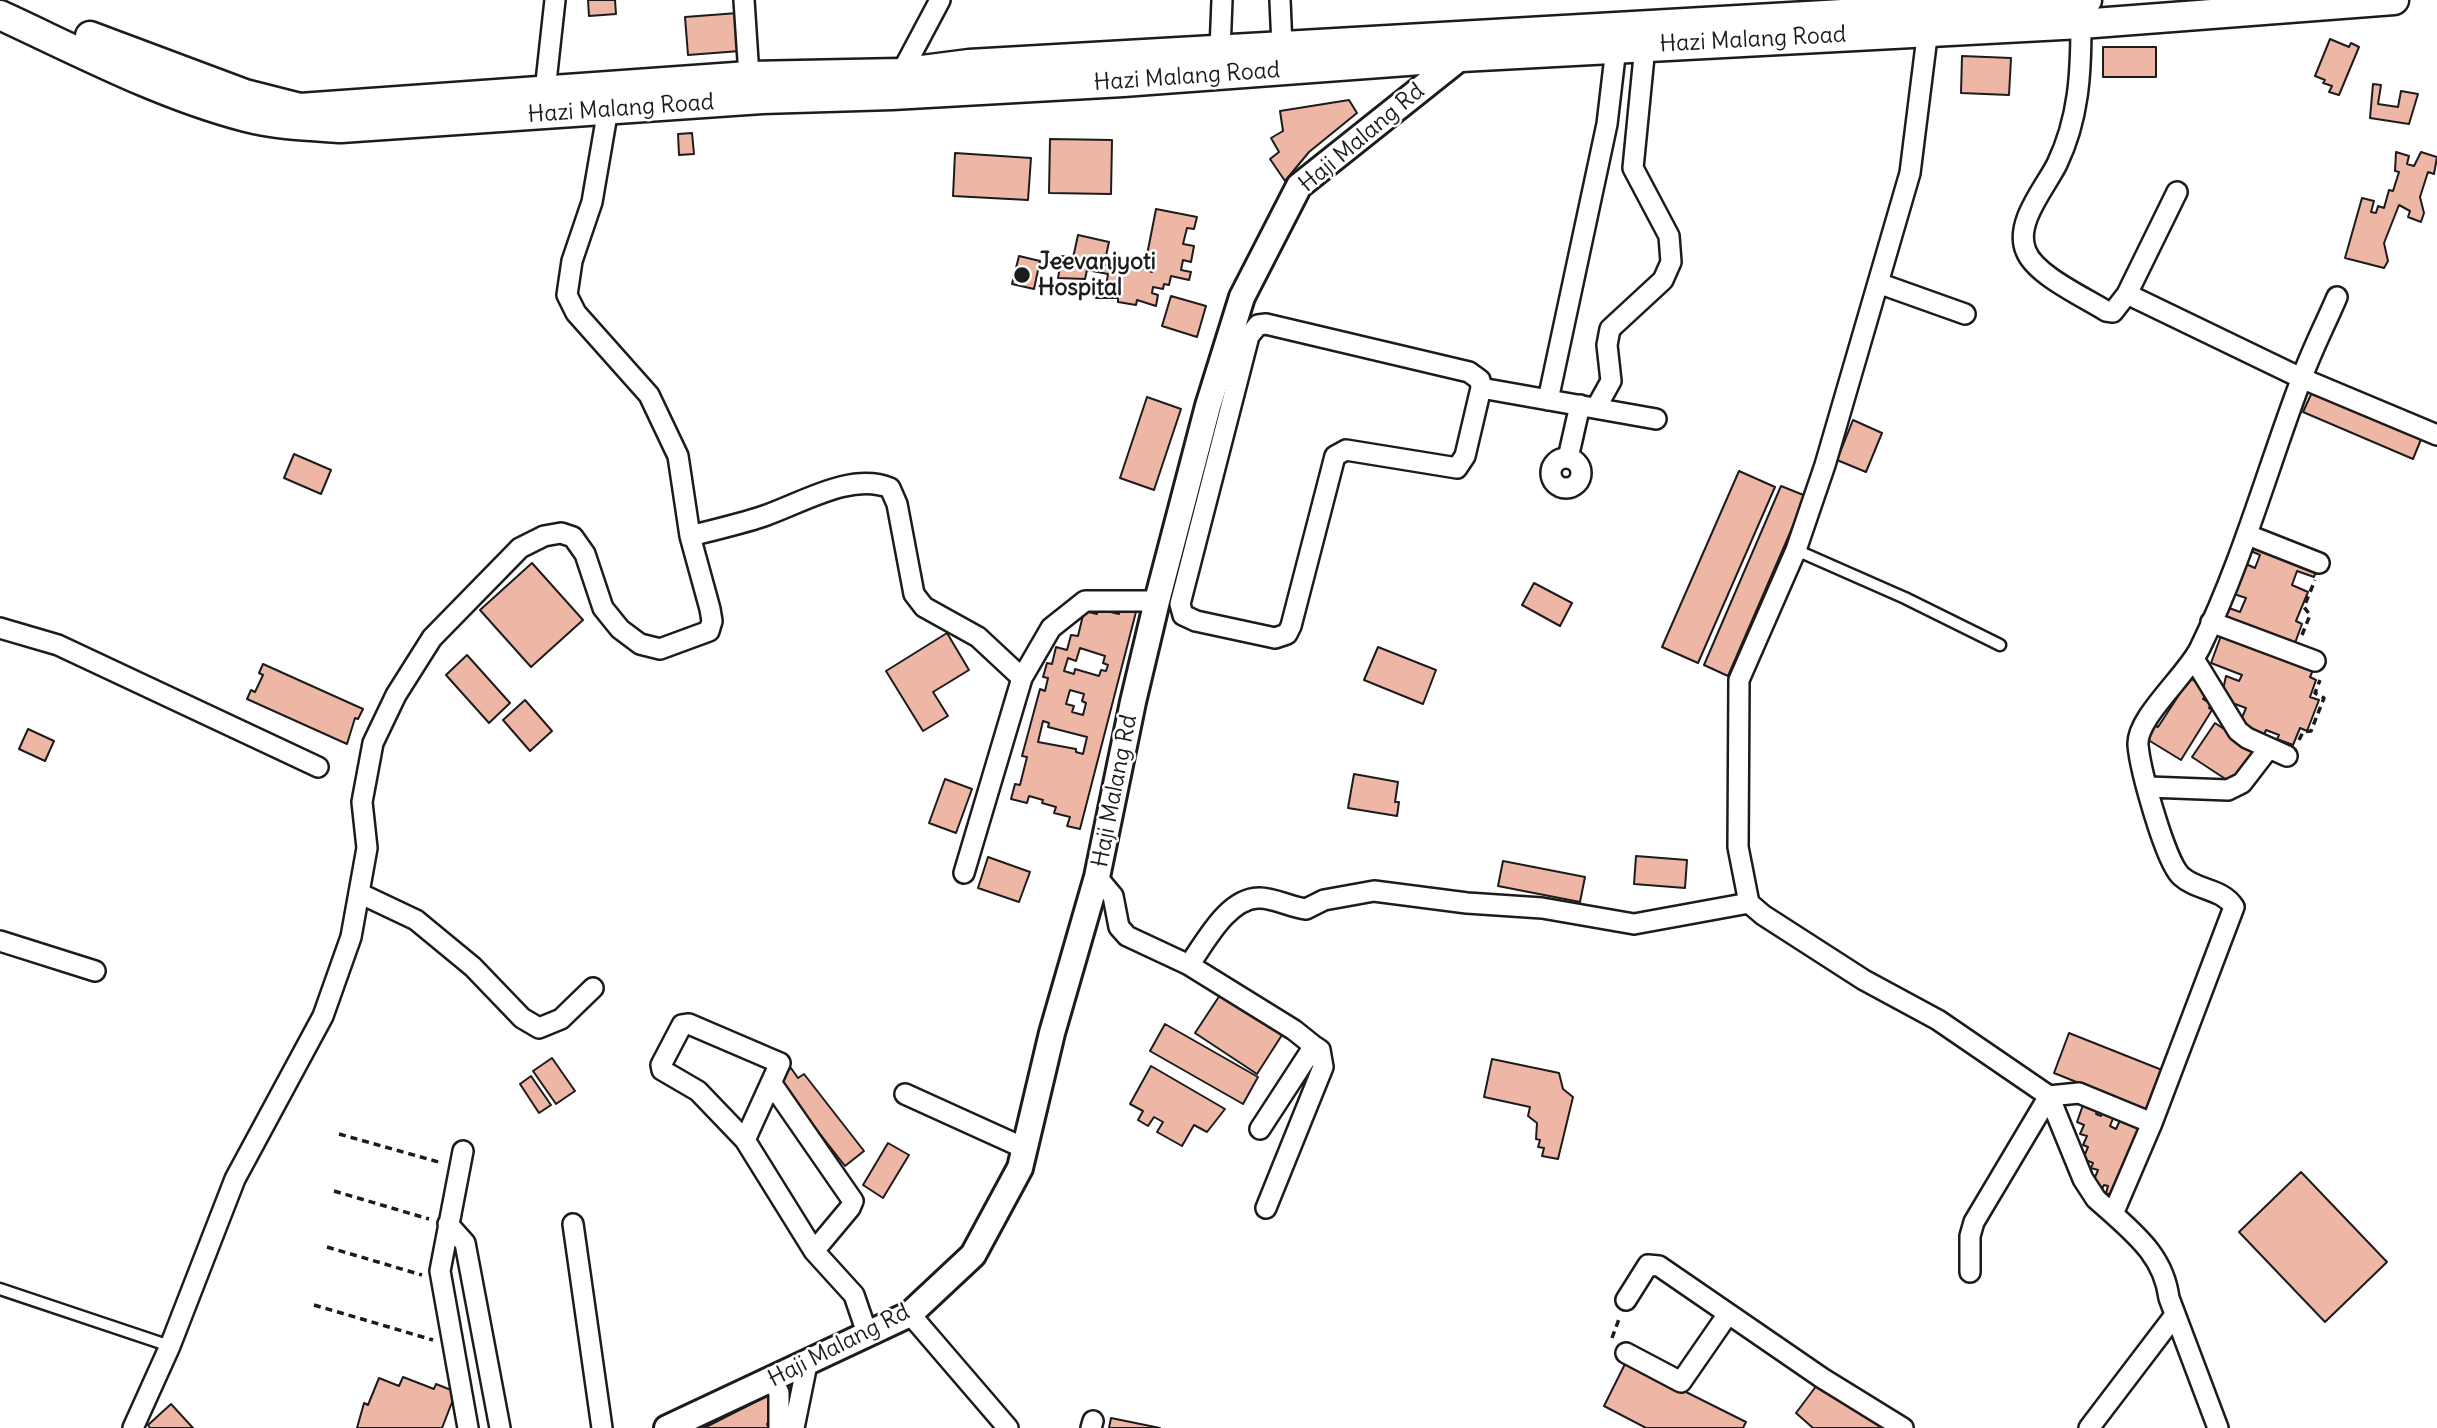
<!DOCTYPE html>
<style>
body{margin:0}
canvas{display:block;background:#fff}
</style>
<canvas width="2437" height="1428"></canvas>
<script>
const g = document.querySelector('canvas').getContext('2d');
g.lineJoin = 'round';
function fill(path, color) { g.fillStyle = color; g.fill(path, 'evenodd'); }
function strokePath(path, color, width, dash) { g.strokeStyle = color; g.lineWidth = width; g.lineCap = dash ? 'butt' : 'round'; g.setLineDash(dash || []); g.stroke(path); }
function label(font, color, halo, rows, align = 'center') {
  g.font = font + ' Delius,sans-serif'; g.lineWidth = 5; g.setLineDash([]); g.textBaseline = 'middle'; g.strokeStyle = halo; g.fillStyle = color; for (const [text, x, y, turn = 0] of rows) {
    g.save(); g.translate(x, y); g.rotate((+turn || 0) * Math.PI / 180); g.textAlign = isNaN(turn) ? turn : align; if (halo) g.strokeText(text, 0, 0); g.fillText(text, 0, 0); g.restore();
  }
}
const building = new Path2D(`
 M588,0H615L616,14L589,16Z
 M738,13L740,51L688,55L685,17Z
 M2330,39L2349,47L2351,43L2359,47L2339,95L2329,92L2332,86L2323,83L2325,80L2315,76Z
 M2103,47H2156V77H2103Z
 M1962,56L2011,58L2009,95L1961,93Z
 M2373,84L2381,85L2378,104L2398,107L2401,91L2418,94L2409,124L2370,118Z
 M1349,100L1357,113L1309,152L1285,181L1270,159L1279,152L1271,138L1283,131L1280,111Z
 M692,133L694,154L679,155L678,134Z
 M1050,139L1112,140L1111,194L1049,193Z
 M2396,152L2409,156L2407,164L2414,166L2421,152L2437,157L2434,174L2428,172L2420,197L2424,213L2421,222L2408,217L2410,211L2399,205L2384,243L2388,261L2384,268L2345,258L2362,198L2374,201L2371,212L2376,213L2378,206L2384,208L2389,190L2393,191L2399,172L2395,171Z
 M955,153L1031,158L1028,200L953,196Z
 M1156,209L1197,217L1194,229L1187,228L1183,244L1194,246L1191,262L1183,260L1181,270L1191,272L1189,280L1171,276L1169,285L1164,284L1163,289L1153,287L1152,293L1158,295L1156,306L1137,300L1136,305L1118,302V298H1096L1099,284L1106,286L1108,274L1087,270L1085,279L1058,278L1062,256L1073,258L1078,235L1109,242L1104,265L1127,269L1128,263L1152,272L1154,261L1146,260Z
 M1019,256L1040,261L1034,289L1012,284Z
 M1171,296L1206,306L1197,337L1162,326Z
 M2313,390L2422,437L2413,459L2303,412Z
 M1147,397L1181,409L1154,490L1120,478Z
 M1853,420L1882,433L1866,472L1837,460Z
 M294,454L331,470L321,494L284,478Z
 M1739,471L1775,487L1698,663L1662,647Z
 M1781,486L1806,496L1728,676L1704,665Z
 M2255,541L2318,566L2314,577L2297,571L2292,585L2308,592L2296,621L2302,624L2295,643L2274,635L2272,639L2224,620L2229,608L2240,612L2246,598L2234,594L2246,564L2255,568L2260,555L2251,551Z
 M532,563L583,620L531,667L480,610Z
 M1534,583L1572,603L1560,626L1522,605Z
 M1122,604L1137,608L1080,829L1067,826L1070,817L1054,813L1056,807L1042,803L1043,800L1029,796L1027,803L1011,799L1015,784L1020,785L1027,757L1022,756L1040,689L1045,691L1048,678L1043,677L1047,663L1052,664L1056,647L1067,650L1071,635L1078,636L1084,611L1097,614L1098,609L1119,614ZM1080,648L1105,656L1103,663L1108,665L1106,671L1101,670L1099,676L1075,669L1074,674L1064,671L1068,658L1076,661ZM1070,690L1084,694L1082,701L1086,703L1083,715L1072,712L1074,706L1066,704ZM1043,721L1049,723L1048,727L1087,737L1083,754L1076,752V749L1038,742Z
 M947,633L969,670L933,692L948,716L923,731L886,671Z
 M2222,633L2314,668L2310,677L2316,680L2310,697L2319,700L2307,731L2300,728L2293,745L2277,739L2279,735L2266,730L2263,737L2239,725L2246,708L2221,699L2226,676L2239,681L2242,675L2211,663Z
 M1378,647L1436,670L1423,704L1364,680Z
 M467,655L510,703L489,723L446,675Z
 M263,664L363,709L358,719L355,718L347,744L247,699L251,690L255,692L263,675L259,673Z
 M2190,678L2209,690L2203,699L2211,704L2209,708L2212,710L2181,760L2145,738L2154,725L2158,727Z
 M525,700L552,731L530,751L503,720Z
 M2215,723L2255,750L2233,784L2192,757Z
 M28,729L54,741L45,761L19,749Z
 M1354,774L1398,782L1395,802H1399L1397,816L1348,808Z
 M945,779L972,789L956,833L929,823Z
 M1636,856L1687,860L1685,888L1634,884Z
 M988,857L1030,872L1019,902L978,888Z
 M1503,861L1585,877L1580,902L1498,886Z
 M1220,995L1282,1035L1257,1074L1195,1033Z
 M1165,1024L1258,1077L1243,1104L1150,1051Z
 M2069,1033L2162,1070L2146,1110L2054,1073Z
 M552,1058L575,1091L556,1104L533,1071Z
 M1492,1059L1559,1073L1563,1089L1573,1097L1558,1159L1542,1156L1544,1148L1538,1147L1540,1140L1536,1139L1537,1123L1528,1116L1530,1107L1484,1097Z
 M1151,1066L1225,1109L1207,1132L1194,1125L1182,1146L1157,1132L1163,1122L1154,1117L1148,1126L1138,1120L1143,1111L1130,1104Z
 M791,1068L798,1078L804,1074L864,1151L845,1166L777,1079Z
 M531,1076L551,1105L539,1113L520,1084Z
 M2083,1105L2098,1111L2096,1114L2101,1116L2103,1111L2114,1116L2110,1126L2116,1129L2121,1118L2144,1128L2117,1197L2106,1193L2108,1186L2104,1185L2101,1191L2091,1187L2098,1170L2091,1168L2093,1163L2083,1159L2088,1147L2083,1145L2087,1136L2080,1134L2084,1125L2077,1122Z
 M888,1143L909,1155L883,1198L863,1185Z
 M2301,1172L2387,1262L2325,1322L2239,1232Z
 M1626,1362L1746,1422L1743,1428H1646L1604,1406Z
 M403,1377L434,1389L436,1384L456,1392L442,1428H357L364,1403L368,1405L379,1378L399,1386Z
 M1817,1385L1894,1428H1813L1796,1413Z
 M767,1396L776,1415L767,1424L769,1428H704Z
 M171,1404L193,1428H150L148,1425Z
 M1111,1418L1160,1428H1109Z`);
fill(building, '#eeb6a4');
strokePath(building, '#1c1c1c', 2);
const service = new Path2D(`
 M1796,550L1905,598L2000,645
 M0,1289L170,1346`);
const minor = new Path2D(`
 M744,0L749,76
 M1280,0L1282,46
 M1929,21L1910,173L1825,465L1796,550L1739,680L1738,847L1749,903L1763,915L1864,980L1938,1020L2049,1096L2083,1179L2096,1199L2113,1214
 M2081,24C2081,73 2079,118 2057,164C2045,188 2014,223 2026,251C2035,275 2084,297 2106,311L2113,312L2127,294L2177,192
 M1220,50L1222,0
 M897,81L940,0
 M545,91L555,0
 M608,109L592,202L572,261L567,295L576,313L649,395L678,456L690,536C714,530 740,524 764,516C802,503 851,472 890,488L897,504L914,594L924,607L978,637L1022,678L1051,628L1085,601H1157
 M1878,283L1965,314
 M2127,294L2301,378L2437,435
 M1266,324L1469,372L1480,380L1481,388L1465,456L1457,468L1346,450L1335,456L1291,626L1287,634L1275,638L1196,621L1183,615L1180,604L1249,336L1258,325Z
 M1481,388L1656,419
 M1548,400L1607,124L1616,48
 M1596,408L1611,381L1607,345L1610,329L1663,280L1671,262L1669,236L1633,168L1646,36
 M1551 473a15 15 0 1 1 30 0a15 15 0 1 1-30 0Z
 M1568,458L1580,405
 M2248,535L2319,563
 M2211,622L2315,661
 M0,628L58,645L318,767
 M2194,659L2238,731L2247,738L2287,756
 M2149,787L2228,790L2242,783L2269,748
 M964,873L1022,678
 M1097,877L1113,896L1119,927L1127,936L1189,965L1294,1030L1314,1046L1260,1129
 M359,893L416,920L473,967L522,1018L539,1028L561,1019L593,988
 M0,941L95,971
 M1189,965C1205,943 1227,899 1258,898C1272,897 1290,907 1306,909L1324,900L1374,891L1467,903L1542,908L1634,924L1749,903
 M772,1084L853,1201L850,1208L814,1251
 M905,1094L1024,1148
 M745,1140L780,1063L689,1024L682,1025L661,1065L662,1070L698,1091L745,1140L814,1251L854,1295L868,1336
 M463,1151L440,1271L468,1428
 M1266,1208L1323,1067L1320,1050L1314,1046
 M448,1224L465,1243L500,1428
 M573,1224L602,1428
 M1970,1272V1236L1974,1222L2049,1096L2079,1093L2152,1123
 M1626,1300L1648,1265L1659,1266L1822,1378L1903,1428
 M910,1314L1008,1428
 M1626,1353L1681,1382L1728,1314
 M773,1380L779,1393V1428
 M133,1428L170,1346L235,1179L323,1016L351,937L367,848L362,802L373,743L396,695L432,638L520,548L544,536L561,533L573,537L585,554L603,608L620,629L640,644L660,649L709,631L712,621L710,609L690,536
 M794,1428L807,1364
 M1091,1428L1093,1421
 M2089,1428L2175,1315
 M2218,1428L2169,1298C2164,1260 2141,1239 2113,1214L2152,1123L2234,907C2222,888 2197,891 2181,876C2165,861 2140,769 2138,745C2136,718 2187,675 2200,648C2242,562 2267,470 2301,380C2311,352 2325,325 2337,297`);
const tertiary = new Path2D(`
 M667,1428L910,1314L973,1255L1020,1168L1052,1033L1097,877L1133,702L1157,601L1208,406L1242,297L1299,186L1461,57L1463,49`);
const secondary = new Path2D(`
 M0,15C80,52 161,95 246,117C276,125 310,126 341,128L762,99L892,95L1123,82L1461,57L2081,24L2394,0
 M90,36L245,94L300,108L749,76L899,73L969,64L2087,0`);
strokePath(service, '#1c1c1c', 15);
strokePath(minor, '#1c1c1c', 24);
strokePath(tertiary, '#1c1c1c', 30);
strokePath(secondary, '#1c1c1c', 33);
strokePath(new Path2D(`
 M2302,635L2310,615L2304,607L2315,580
 M2299,740L2303,732L2311,731L2324,698L2315,693L2320,680
 M339,1134L442,1163
 M334,1191L429,1219
 M327,1247L422,1275
 M314,1305L433,1340
 M1612,1338L1619,1319`), '#1c1c1c', 3.5, [7, 5]);
strokePath(service, '#fff', 10);
strokePath(minor, '#fff', 19);
strokePath(tertiary, '#fff', 24);
strokePath(secondary, '#fff', 28);
for (const [x, y, r, color] of [
 [1022,275,9,"#1c1c1c"]
]) { const dot = new Path2D(); dot.arc(x, y, r, 0, 2 * Math.PI); g.fillStyle = color; g.fill(dot); strokePath(dot, '#fff', 2.5); }
label('23px', '#1c1c1c', '#fff', [
 ["Hazi Malang Road",1753,40,-3],
 ["Hazi Malang Road",1187,77,-4],
 ["Hazi Malang Road",621,109,-4],
 ["Haji Malang Rd",1362,138,-40],
 ["Haji Malang Rd",1115,791,-79],
 ["Haji Malang Rd",839,1346,-27]
]);
label('bold 23px', '#1c1c1c', '#fff', [
 ["Jeevanjyoti",1038,262],
 ["Hospital",1038,288]
], 'left');
</script>
